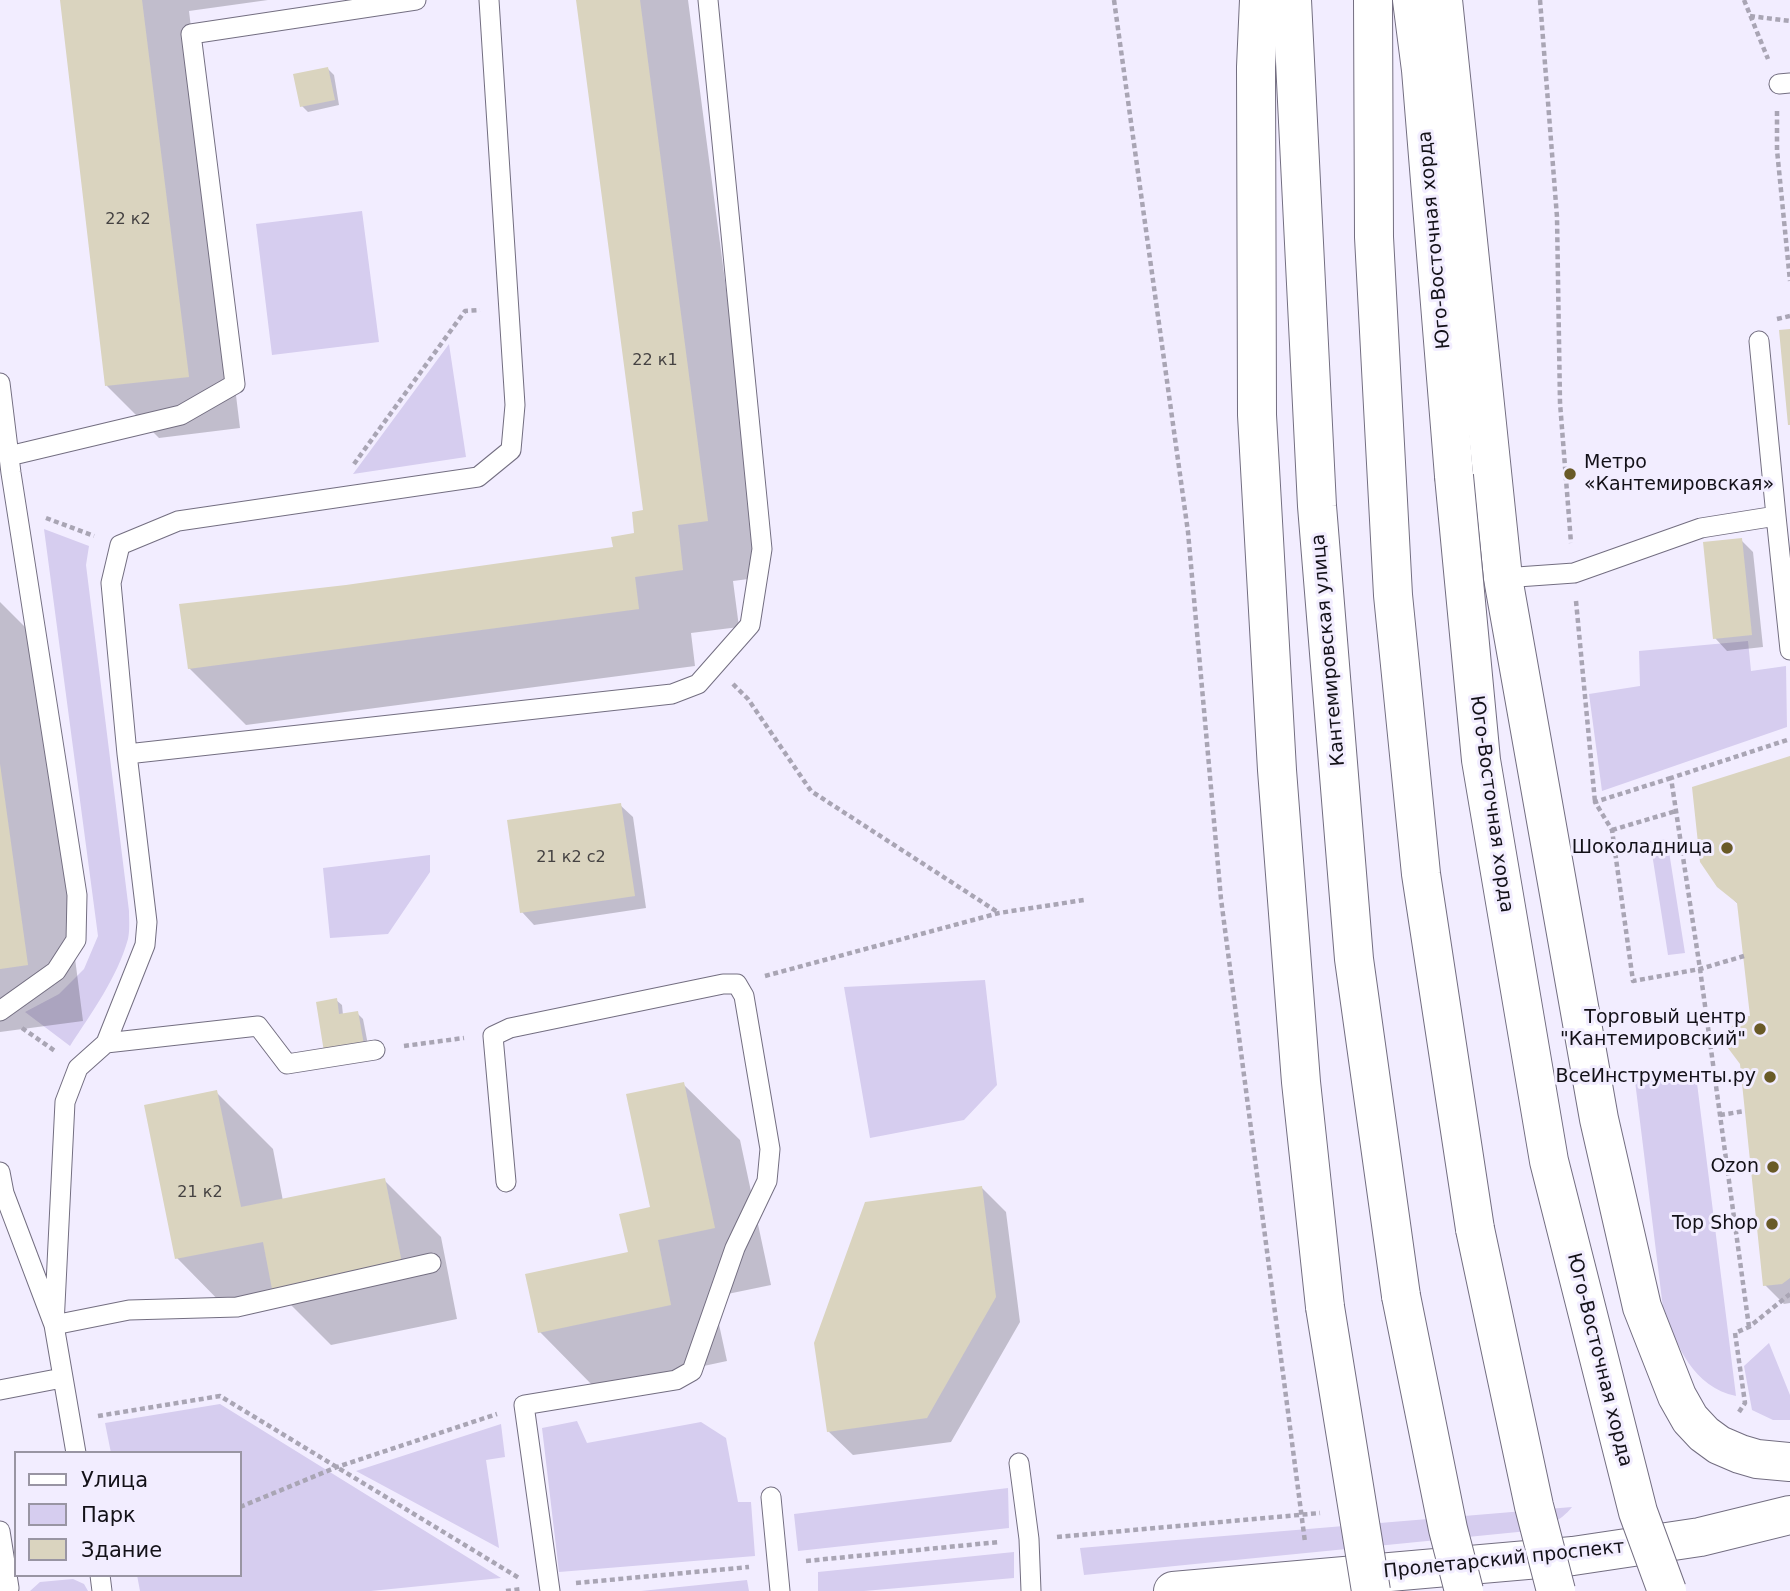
<!DOCTYPE html>
<meta charset="utf-8">
<style>
body{margin:0}
#map{position:relative;width:1790px;height:1591px;overflow:hidden;background:#f2edff;font-family:"DejaVu Sans",sans-serif}
canvas{display:block}
.legend{position:absolute;left:14px;top:1451px;width:228px;height:126px;box-sizing:border-box;background:#f2edff;border:2px solid #9995a3;margin:0;padding:9px 12px;list-style:none;font-size:21px;color:#131118}
.legend li{display:flex;align-items:center;gap:14px;height:35px}
.legend b{width:35px;border:2px solid #9995a3}
</style>
<div id="map">
<canvas width="1790" height="1591"></canvas>
<ul class="legend">
<li><b style="height:9px;background:#fff"></b>Улица</li>
<li><b style="height:19px;background:#d6cdef"></b>Парк</li>
<li><b style="height:19px;background:#dad4bf"></b>Здание</li>
</ul>
</div>
<script>
const g = document.querySelector('canvas').getContext('2d');
g.lineJoin = 'round';
function fill(path, color) { g.fillStyle = color; g.fill(path, 'evenodd'); }
function strokePath(path, color, width, dash) { g.strokeStyle = color; g.lineWidth = width; g.lineCap = dash ? 'butt' : 'round'; g.setLineDash(dash || []); g.stroke(path); }
function label(font, color, halo, rows, align = 'center') {
  g.font = font + ' "DejaVu Sans",sans-serif'; g.lineWidth = 6; g.setLineDash([]); g.textBaseline = 'middle'; g.strokeStyle = halo; g.fillStyle = color; for (const [text, x, y, turn = 0] of rows) {
    g.save(); g.translate(x, y); g.rotate((+turn || 0) * Math.PI / 180); g.textAlign = isNaN(turn) ? turn : align; if (halo) g.strokeText(text, 0, 0); g.fillText(text, 0, 0); g.restore();
  }
}
fill(new Path2D(`
 M362,211L379,342L272,355L256,224Z
 M449,344L466,457L353,474Z
 M44,529L89,546L86,565L129,911C129,920 130,930 128,939C117,978 92,1012 70,1046L25,1012L59,994L84,969L98,936Z
 M1748,641L1751,671L1786,666L1787,727L1602,791L1589,694L1640,686L1639,651Z
 M1667,839L1685,953L1668,955L1650,841Z
 M430,855V872L388,934L330,938L323,868Z
 M985,980L997,1085L964,1120L870,1138L844,987Z
 M1696,1075L1736,1396C1693,1387 1677,1346 1663,1308L1635,1081Z
 M1769,1343L1790,1395V1420H1773L1752,1410L1744,1366Z
 M220,1404L501,1578L371,1591H140L137,1575H240V1453H111L105,1423Z
 M577,1421L587,1443L701,1422L726,1438L738,1502H751L755,1556L559,1572L542,1428Z
 M501,1424L505,1457L486,1460L499,1548L356,1471Z
 M1008,1488L1009,1528L798,1551L794,1514Z
 M1572,1507C1560,1522 1547,1526 1528,1531L1084,1575L1080,1548Z
 M1014,1552V1578L864,1591H818V1572Z
 M73,1579L84,1584L88,1591H30L40,1582Z
 M747,1580L749,1591H641Z`), '#d6cdef');
fill(new Path2D(`
 M62,0H268L189,11L240,428L159,438L107,386Z
 M578,0H688L764,577L733,581L739,627L691,633L695,666L246,725L189,668L347,587L615,549L636,535L645,512Z
 M328,69L334,75L339,105L308,112L302,106Z
 M1741,540L1753,552L1763,647L1727,651L1715,638Z
 M0,602L34,636L83,1021L0,1032Z
 M1790,758V1303L1784,1304L1765,1285L1752,1018L1740,906L1719,886Z
 M620,805L633,817L646,908L534,925L522,912Z
 M336,1000L342,1005L343,1015L357,1013L363,1019L369,1050L331,1057Z
 M683,1084L740,1140L771,1285L713,1297L727,1361L596,1389L540,1332L630,1253L652,1209Z
 M216,1092L273,1149L283,1201L384,1180L441,1237L457,1319L331,1345L290,1304L233,1315L177,1258Z
 M982,1188L1006,1212L1020,1322L951,1442L853,1455L828,1431Z`), '#0003');
fill(new Path2D(`
 M60,0H142L189,377L105,386Z
 M576,0H640L708,521L678,525L683,570L635,577L639,609L188,669L179,604L346,585L613,547L611,537L634,533L632,512L643,510Z
 M328,67L335,100L300,107L293,74Z
 M1790,329V425H1788L1779,330Z
 M1742,538L1752,635L1713,639L1703,542Z
 M1790,756V1278L1782,1284L1763,1286L1740,1064L1722,1040L1739,1017L1750,1016L1737,903L1717,887L1700,862L1692,787Z
 M0,764L28,965L0,969Z
 M621,803L635,896L520,913L507,820Z
 M337,998L339,1014L358,1011L364,1045L324,1052L316,1002Z
 M684,1082L715,1228L658,1240L671,1305L538,1333L525,1274L628,1252L619,1214L650,1207L626,1094Z
 M217,1090L241,1207L385,1178L402,1263L272,1289L263,1242L175,1259L144,1105Z
 M982,1186L996,1297L927,1418L827,1432L814,1343L865,1202Z`), '#dad4bf');
const lane = new Path2D(`
 M1779,84L1790,83
 M1759,341L1776,516
 M0,383L11,473L77,895L76,940L56,971L0,1011
 M9,456L181,415L235,384L191,34L416,0
 M1503,578L1574,573L1701,528L1776,516L1790,650
 M127,754L672,694L698,684L750,625L762,549L708,0
 M106,1043L258,1026L287,1064L375,1050
 M0,1172L4,1193L54,1325L76,1453
 M506,1182L493,1036L510,1028L723,984H737L744,996L770,1149L767,1181L735,1248L692,1371L676,1380L524,1405L550,1591
 M431,1263L237,1307L129,1310L54,1325L65,1102L78,1068L106,1043L145,945L147,922L127,754L111,583L120,545L178,521L478,477L511,450L515,405L489,0
 M0,1390L62,1378
 M1019,1463L1029,1539L1031,1591
 M771,1497L780,1591
 M0,1531L9,1588
 M100,1575L102,1591`);
const secondary = new Path2D(`
 M1292,0L1317,506L1354,959L1401,1296
 M1373,0L1374,237L1393,595L1421,874L1475,1229
 M1443,0L1503,578L1599,1119L1642,1307L1677,1396L1690,1419L1704,1434L1719,1445L1740,1454L1757,1459L1790,1462`);
const primary = new Path2D(`
 M1259,0L1256,67L1257,415L1277,770L1301,1082L1325,1307
 M1412,0L1421,70L1454,476
 M1173,1591L1573,1556L1700,1537L1790,1515`);
strokePath(lane, '#736e81', 21);
strokePath(secondary, '#736e81', 40);
strokePath(primary, '#736e81', 40);
strokePath(new Path2D(`
 M1114,0L1188,532L1221,899L1305,1542
 M1540,0L1557,217L1560,403L1571,543
 M1744,0L1768,59
 M1750,16L1790,21
 M1777,111V150L1790,281
 M1777,319L1790,316
 M354,464L465,311L480,310
 M46,518L94,536
 M1576,601L1595,802
 M733,684L748,699L811,791L999,913
 M1671,778L1595,802L1612,830L1633,981L1700,969L1744,956
 M1612,830L1676,811
 M765,976L999,913L1084,900
 M22,1028L55,1051
 M404,1046L464,1038
 M1720,1115L1745,1111
 M1749,1327L1700,969L1671,778L1790,739
 M1739,1412L1745,1403L1735,1333L1749,1327L1790,1294
 M98,1416L220,1396L519,1578
 M240,1507L337,1467L497,1414
 M1057,1537L1320,1513
 M806,1561L999,1542
 M576,1583L749,1567
 M506,1591L522,1589`), '#a9a5b4', 4.5, [5, 3.5]);
strokePath(lane, '#fff', 19);
strokePath(secondary, '#fff', 38);
strokePath(primary, '#fff', 38);
const secondaryBridge = new Path2D(`
 M1475,1229L1534,1506L1556,1591
 M1401,1296L1448,1529L1464,1591`);
const primaryBridge = new Path2D(`
 M1454,476L1481,760L1549,1161L1638,1512L1667,1591
 M1325,1307L1371,1591`);
strokePath(secondaryBridge, '#736e81', 40, []);
strokePath(primaryBridge, '#736e81', 40, []);
strokePath(secondaryBridge, '#fff', 38);
strokePath(primaryBridge, '#fff', 38);
for (const [x, y, r, color] of [
 [1570,474,7,"#695a27"],
 [1727,848,7,"#695a27"],
 [1760,1029,7,"#695a27"],
 [1770,1077,7,"#695a27"],
 [1773,1167,7,"#695a27"],
 [1772,1224,7,"#695a27"]
]) { const dot = new Path2D(); dot.arc(x, y, r, 0, 2 * Math.PI); g.fillStyle = color; g.fill(dot); strokePath(dot, '#f2edff', 2.5); }
label('16px', '#454242', null, [
 ["22 к2",128,220],
 ["22 к1",655,361],
 ["21 к2 с2",571,858],
 ["21 к2",200,1193]
]);
label('19px', '#131118', '#f2edff', [
 ["Юго-Восточная хорда",1435,240,-95],
 ["Кантемировская улица",1329,650,-95],
 ["Юго-Восточная хорда",1491,804,82],
 ["Юго-Восточная хорда",1599,1360,76],
 ["Пролетарский проспект",1504,1560,-6]
]);
label('19px', '#131118', '#f2edff', [
 ["Метро",1584,463,"left"],
 ["«Кантемировская»",1584,485,"left"],
 ["Шоколадница",1713,848],
 ["Торговый центр",1746,1018],
 ["\"Кантемировский\"",1746,1040],
 ["ВсеИнструменты.ру",1756,1077],
 ["Ozon",1759,1167],
 ["Top Shop",1758,1224]
], 'right');
</script>
